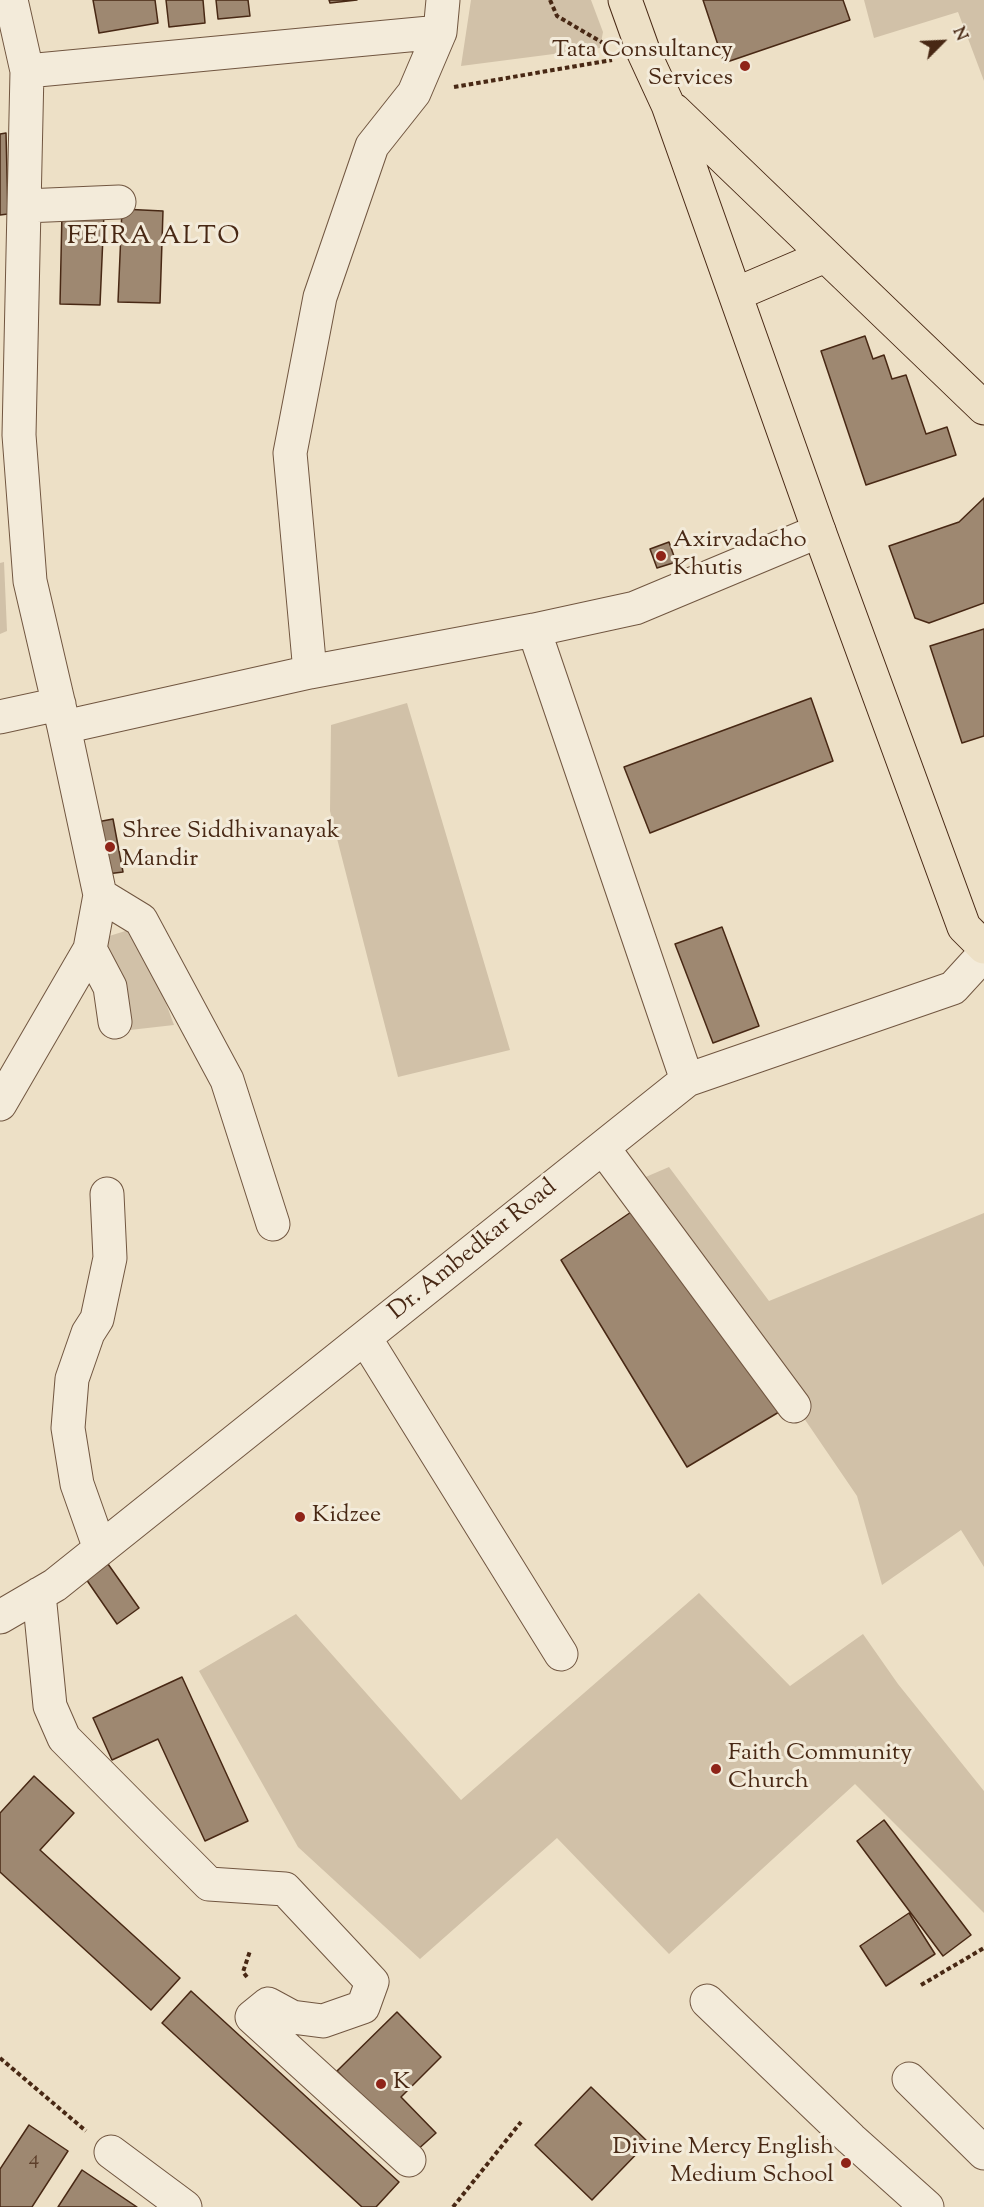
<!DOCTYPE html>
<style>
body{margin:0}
#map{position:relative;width:984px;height:2207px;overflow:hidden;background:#ede0c6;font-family:"Sorts Mill Goudy",serif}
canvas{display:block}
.north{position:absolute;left:912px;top:12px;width:60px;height:60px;-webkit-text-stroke:4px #f3ebda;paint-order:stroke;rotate:66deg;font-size:16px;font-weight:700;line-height:24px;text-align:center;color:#482814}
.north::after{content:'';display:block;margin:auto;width:21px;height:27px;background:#482814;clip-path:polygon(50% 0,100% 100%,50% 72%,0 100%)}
</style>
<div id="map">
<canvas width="984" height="2207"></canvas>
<div class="north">N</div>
</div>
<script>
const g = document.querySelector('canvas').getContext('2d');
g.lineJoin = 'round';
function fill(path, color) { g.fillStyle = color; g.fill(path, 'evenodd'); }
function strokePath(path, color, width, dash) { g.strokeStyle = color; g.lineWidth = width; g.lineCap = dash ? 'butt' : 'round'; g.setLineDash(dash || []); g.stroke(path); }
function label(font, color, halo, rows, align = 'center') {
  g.font = font + ' "Sorts Mill Goudy",serif'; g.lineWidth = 6; g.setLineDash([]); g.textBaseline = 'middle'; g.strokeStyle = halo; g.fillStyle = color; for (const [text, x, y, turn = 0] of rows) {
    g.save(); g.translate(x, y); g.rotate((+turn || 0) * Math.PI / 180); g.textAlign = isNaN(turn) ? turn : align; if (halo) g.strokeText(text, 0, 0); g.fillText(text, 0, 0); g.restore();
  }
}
fill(new Path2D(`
 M471,0H591L603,32L600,48L461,66Z
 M864,0H984V81L958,12L874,38Z
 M4,562L7,631L0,634V563Z
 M407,703L510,1050L398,1077L330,811L331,725Z
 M138,927L174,1025L121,1031L103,938Z
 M669,1167L769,1301L984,1213V1567L961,1530L882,1585L857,1496L641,1179Z
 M699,1593L790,1686L863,1634L898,1684L984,1791V1913L855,1784L669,1954L557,1838L420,1959L298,1847L199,1671L296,1614L461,1800Z`), '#d1c1a8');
const building = new Path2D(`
 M93,0H155L158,23L99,33Z
 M166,0H203L205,23L169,27Z
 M216,0H248L250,16L218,19Z
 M329,0H357L330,3Z
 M703,0H843L850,20L724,63Z
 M6,133L8,214L0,215V134Z
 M122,209L163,211L160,303L118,302Z
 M62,212L104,213L100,305L60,304Z
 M865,336L873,359L884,355L892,379L906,375L926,434L947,427L956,455L866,485L821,351Z
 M984,498V603L929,623L915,618L889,546L959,522Z
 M669,542L676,562L657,568L650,549Z
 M984,629V736L962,743L930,646Z
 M811,698L833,761L650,833L624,767Z
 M113,819L123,872L107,874L97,822Z
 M722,927L759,1026L713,1043L675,944Z
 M634,1210L784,1409L687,1467L561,1260Z
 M108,1564L139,1608L117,1624L86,1579Z
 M182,1677L248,1821L205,1841L158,1739L112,1760L93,1718Z
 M34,1776L74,1813L40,1850L180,1978L151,2010L0,1872V1813Z
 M884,1820L971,1935L943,1956L857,1841Z
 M909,1913L935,1954L886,1986L860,1946Z
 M191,1991L399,2182L376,2207H362L162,2023Z
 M397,2012L441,2057L401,2097L436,2133L415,2152L337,2071Z
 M591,2087L648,2142L592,2200L535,2145Z
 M29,2125L68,2151L32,2207H0V2169Z
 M82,2170L137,2207H58Z`);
fill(building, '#9e8871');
strokePath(building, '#482814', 1.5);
const minor = new Path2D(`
 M11,0L27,71
 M25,206L119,202
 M534,630L687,1080
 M310,672L290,453L320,297L372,146L414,93L440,32
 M0,717L59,704
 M64,727L310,672L534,630L635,608L819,531
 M100,895L141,920L227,1080L273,1224
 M90,949L110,987L115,1022
 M0,1104L90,949L100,895L64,727L30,581L19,435L27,71L440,32L443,0
 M603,1148L794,1406
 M365,1338L561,1654
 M100,1549L77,1484L68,1428L72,1379L88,1333L97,1319L110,1258L107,1194
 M39,1594L50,1706L64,1738L209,1884L285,1889L372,1982L363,2007L323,2021L292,2017L268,2004L252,2017L409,2160
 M0,1617L55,1585L687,1080L953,988L984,954
 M707,2001L851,2139L927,2207
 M909,2079L984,2153
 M111,2152L185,2207`);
const major = new Path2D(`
 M625,0L644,53L668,105L819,531L964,927L984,947
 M674,110L984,408
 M736,294L825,256`);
strokePath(minor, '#715640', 35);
strokePath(major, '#482814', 35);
strokePath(new Path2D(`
 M550,0L557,16L603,43
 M454,87L612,60
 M247,1977L243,1972L250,1951
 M921,1985L984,1948
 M0,2058L86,2131
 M453,2207L521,2122`), '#482814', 4, [4.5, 3]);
strokePath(minor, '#f3ebda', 33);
strokePath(major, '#ede0c6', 33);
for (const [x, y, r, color] of [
 [745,66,6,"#8f2418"],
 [661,556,6,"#8f2418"],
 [110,847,6,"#8f2418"],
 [300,1517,6,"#8f2418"],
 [716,1769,6,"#8f2418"],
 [381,2084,6,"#8f2418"],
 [846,2163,6,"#8f2418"]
]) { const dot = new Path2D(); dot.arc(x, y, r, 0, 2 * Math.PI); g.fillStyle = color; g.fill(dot); strokePath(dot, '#f3ebda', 2); }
label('21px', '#5e402b', null, [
 ["4",34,2160]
]);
label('24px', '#482814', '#f3ebda', [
 ["Tata Consultancy",733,52,"right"],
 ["Services",733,80,"right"],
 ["Axirvadacho",673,542],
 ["Khutis",673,570],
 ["Shree Siddhivanayak",122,833],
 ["Mandir",122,861],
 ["Kidzee",312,1517],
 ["Faith Community",728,1755],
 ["Church",728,1783],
 ["K",393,2084],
 ["Divine Mercy English",834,2149,"right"],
 ["Medium School",834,2177,"right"]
], 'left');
label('24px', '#482814', '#f3ebda', [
 ["Dr. Ambedkar Road",474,1251,-39]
]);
g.letterSpacing = '1.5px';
label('26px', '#482814', '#f3ebda', [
 ["FEIRA ALTO",154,239]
]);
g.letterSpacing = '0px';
</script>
